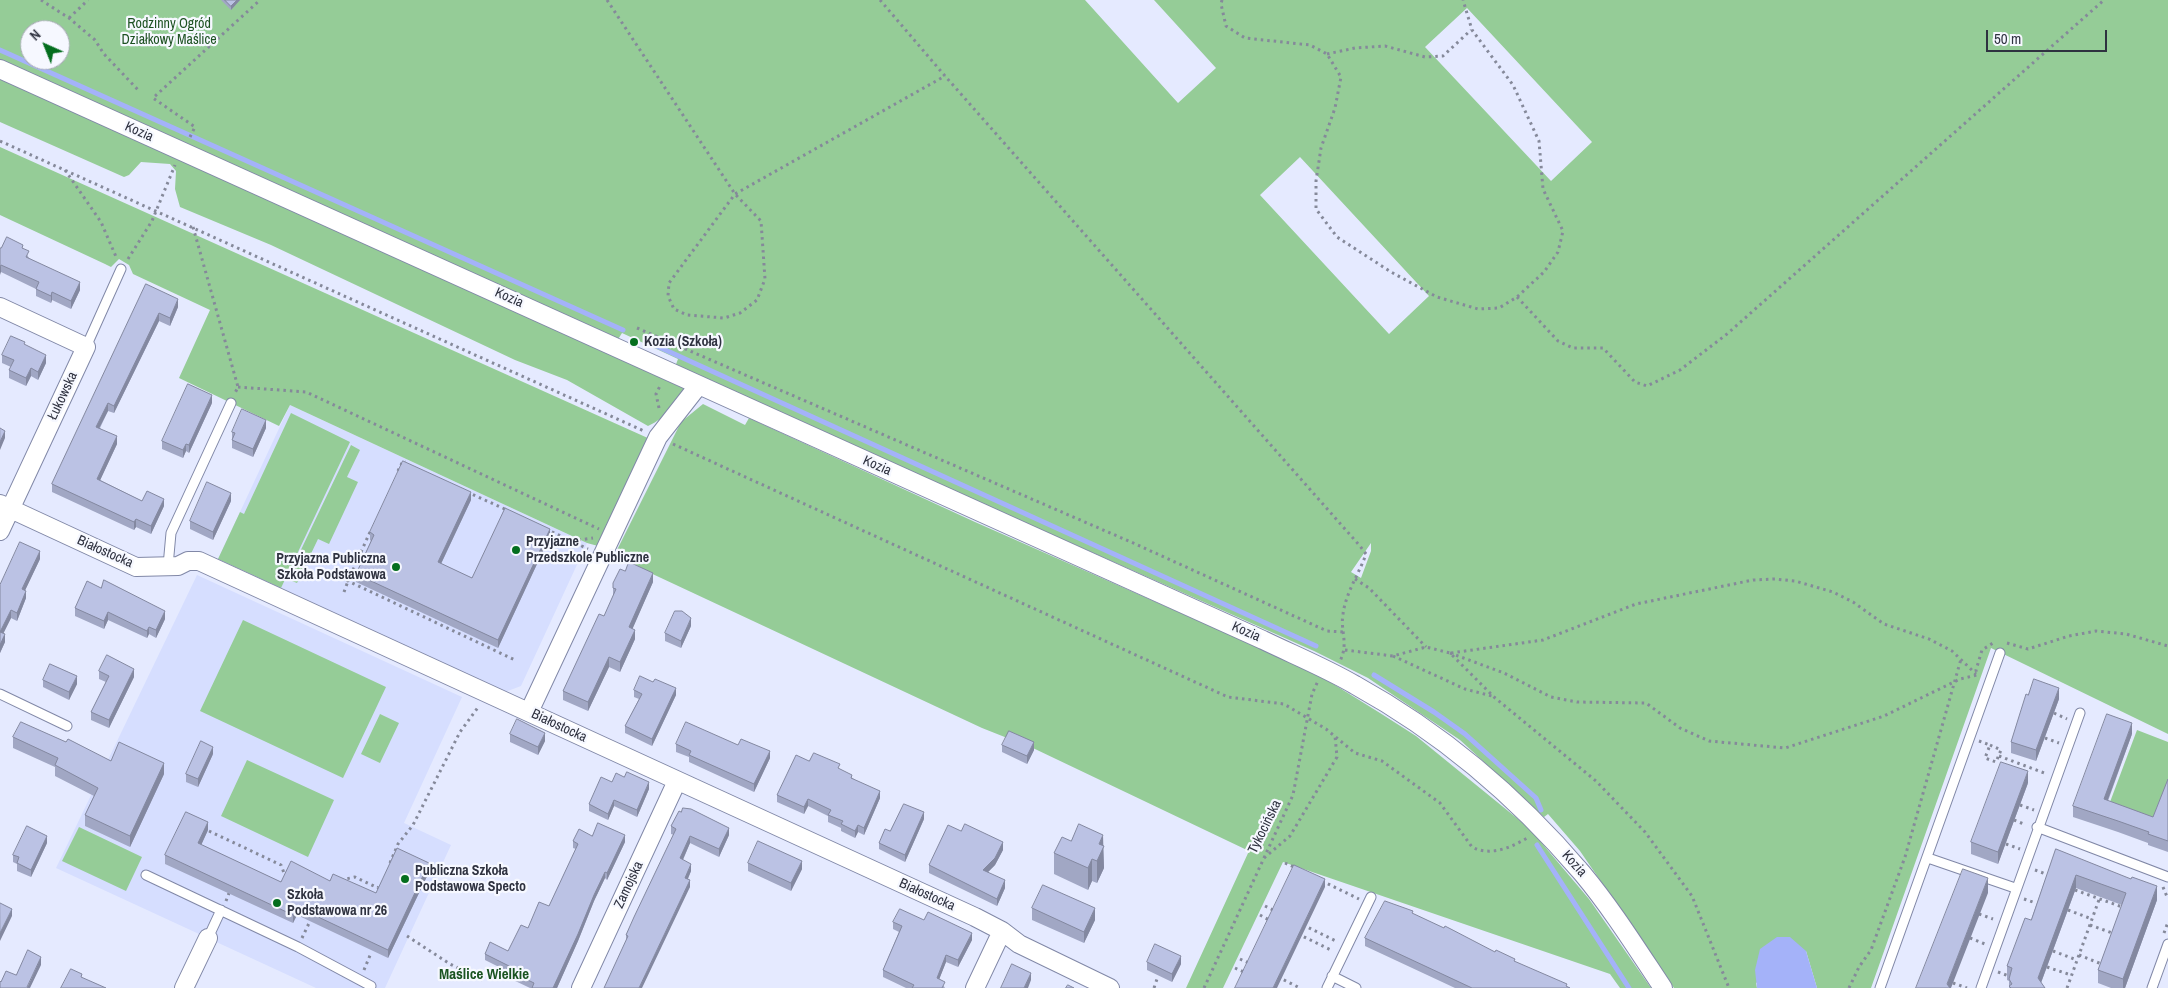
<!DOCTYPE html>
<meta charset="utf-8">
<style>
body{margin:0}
#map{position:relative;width:2168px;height:988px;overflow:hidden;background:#e5eaff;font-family:"Archivo Narrow",sans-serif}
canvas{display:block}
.north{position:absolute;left:20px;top:20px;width:50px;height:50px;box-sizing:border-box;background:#f6f8ff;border:1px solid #a6a9b3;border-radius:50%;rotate:316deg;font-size:14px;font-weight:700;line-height:20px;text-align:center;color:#2f3240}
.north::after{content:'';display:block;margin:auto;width:18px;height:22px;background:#046e1e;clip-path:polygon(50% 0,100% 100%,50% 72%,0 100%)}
.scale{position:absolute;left:1986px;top:30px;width:121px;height:22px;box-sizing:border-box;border:2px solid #2f3240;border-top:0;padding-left:6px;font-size:15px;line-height:18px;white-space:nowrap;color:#2f3240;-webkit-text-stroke:4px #f6f8ff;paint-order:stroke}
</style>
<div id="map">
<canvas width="2168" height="988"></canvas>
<div class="north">N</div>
<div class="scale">50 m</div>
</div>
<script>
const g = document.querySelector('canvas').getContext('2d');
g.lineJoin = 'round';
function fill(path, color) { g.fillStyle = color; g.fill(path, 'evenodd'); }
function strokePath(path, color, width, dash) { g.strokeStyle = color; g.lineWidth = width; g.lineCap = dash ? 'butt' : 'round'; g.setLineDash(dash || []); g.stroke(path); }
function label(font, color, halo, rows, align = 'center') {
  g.font = font + ' "Archivo Narrow",sans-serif'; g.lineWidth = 4.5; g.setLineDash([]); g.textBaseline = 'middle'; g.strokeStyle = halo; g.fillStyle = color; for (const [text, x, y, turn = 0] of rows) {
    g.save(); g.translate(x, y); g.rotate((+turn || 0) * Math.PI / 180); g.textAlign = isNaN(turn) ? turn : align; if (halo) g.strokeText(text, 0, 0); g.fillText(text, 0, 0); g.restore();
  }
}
fill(new Path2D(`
 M290,405L587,543L521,686L505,692L218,559Z
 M197,575L462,697L404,823L451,845L385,988H316L56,868Z`), '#d6deff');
fill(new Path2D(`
 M0,0H1085L1178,103L1216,68L1154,0H2168V734L1991,648L1871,988H1817L1806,951L1756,983L1757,988H1674L1580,851L1548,814L1544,817L1460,740L1368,678L1314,651L675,367L678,359L622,333L617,341L553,309L0,60ZM1467,8L1592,142L1551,181L1425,47ZM30,30H60V60H30ZM1300,157L1429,296L1389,334L1260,195ZM1371,543V551L1361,578L1351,572Z
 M0,78C75,111 149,148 225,178L685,389C675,405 666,418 648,426L567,380L515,360L271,245L180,207L175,189L176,171L170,164L141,162L129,175L124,177L0,122Z
 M0,147L650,439L598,546L587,543L290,405L279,426L179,378L210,310L133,274L129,265L119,259L111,267L105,264L0,215Z
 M703,404L745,425L749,418L975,522L1314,672L1380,713L1416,736L1529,828L1589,899L1651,988H1620L1610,974L1283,862L1223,988H1186L1249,851L1035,749L982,728L614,556L681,422Z
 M291,413L350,442L281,588L218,559L240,512L244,514Z
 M351,445L360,450L347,477L358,482L329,544L318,539L297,583L287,579Z
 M243,620L386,687L343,778L200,711Z
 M380,714L399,723L380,763L361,754Z
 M2137,730L2168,742V783L2151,827L2107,810Z
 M247,760L334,800L308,857L221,816Z
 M79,827L142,857L126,891L62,861Z`), '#95cc97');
fill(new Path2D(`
 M1777,937H1790L1806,951L1817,988H1757L1755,970L1760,949Z`), '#a4b2f9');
strokePath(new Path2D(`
 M0,50L623,330
 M650,343L1316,646
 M1374,675L1434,712L1465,734L1536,798L1541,810
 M1537,845L1629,988`), '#a4b2f9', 5);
const lane = new Path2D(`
 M86,347L121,269
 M168,566L171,533L231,403
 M0,694L67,726
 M2037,827L2168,877
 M1928,858L2015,888
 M146,875L298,947L371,986
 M208,938L221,910
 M1332,976L1356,988
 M1327,988L1371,897
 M1880,988L2000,653
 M1981,988L2080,713
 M2152,988L2168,944`);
const street = new Path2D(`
 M0,69L1263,640C1294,655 1326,668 1355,685C1442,733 1518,798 1582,873C1612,909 1637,949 1663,988
 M0,307L86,347L0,531
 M0,504L136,567L178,566L188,561H199L975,917L1002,931L1019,944L1110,988
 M529,712L658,437L698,386
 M184,988L208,938
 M581,988L677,781
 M975,988L1002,931`);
strokePath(lane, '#8188a7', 11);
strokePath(street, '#8188a7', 20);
strokePath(new Path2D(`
 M41,0L69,18L95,40L104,54L140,92
 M607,0L735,194L761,221L765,279L757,300L740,313L724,318L687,315L674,309L668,296L669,283L735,194L945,76
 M880,0L945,76L1360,546L1366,554C1359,574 1346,592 1343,614C1340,631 1349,643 1340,661
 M1222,0L1221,4L1226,26L1245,38L1310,45L1327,54L1341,77L1335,108L1321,148L1316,181V209L1337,237L1391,272L1437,297L1478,309L1499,308L1517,297L1544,272L1558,252L1563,231L1543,189L1539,141L1513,85L1472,30L1463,0
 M69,18L88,0
 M1327,54L1355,48L1385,46L1425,57L1443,56L1471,30
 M190,137L195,127L153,98L260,0
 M0,141L644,431
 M65,170L101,222L117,259
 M193,227L238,387L235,393
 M128,259L152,221L175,165
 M1517,297L1558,341L1573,348H1603L1635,382L1647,386L1680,370L1727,334L2104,0
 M637,328L1131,542L1327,631L1344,632
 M238,387L306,392L599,529
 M659,408L656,394L661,384
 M673,444L1228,697L1284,704L1326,729L1355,753L1382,761L1440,803L1472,847C1491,857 1512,847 1529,837
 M398,471L403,461L405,462
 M467,492L507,510
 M546,529L588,549
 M370,532L348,581L515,660
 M572,541L593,538
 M1355,579L1369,588L1426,647
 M344,592L348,581
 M2007,643L2028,649L2069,636L2096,631L2126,634L2168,646
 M1345,650L1393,656L1426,647L1450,653L1494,697L1596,781L1645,832L1692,896L1729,988
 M1450,653L1504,673L1551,697L1577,702L1646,703L1680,728L1709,741L1785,748L1884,716L1960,679L1977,675L1976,670L1982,650L1993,643
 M1451,653L1543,640L1636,604L1753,580L1775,579L1795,581L1833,592L1853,602L1884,624L1929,639L1952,651L1976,674
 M1393,656L1465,689L1492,696
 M2054,713L2067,719
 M2045,738L2059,743
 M1979,741L1990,745
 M1990,745L2001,750L1996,762L1985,758Z
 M1999,756L2047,774
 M2020,805L2034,810
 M2014,820L2026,825
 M209,831L281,865L284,873
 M2006,844L2020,849
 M1264,858L1290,836L1337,757L1335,736
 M390,863L398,844L413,825L460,732L479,706
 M1285,863L1296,868
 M2035,870L2046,874
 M341,880L355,877L378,888L380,884
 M1322,881L1359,899
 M2163,887L2168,899
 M2075,890L2125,908
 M2024,899L2036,903
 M226,901L229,893
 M1265,906L1275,911
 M2068,910L2092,919
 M1979,914L1993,919
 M1260,915L1271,921
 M1303,925L1338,942
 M2090,925L2115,934
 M2164,933L2168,922
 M1298,934L1333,951
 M407,936L450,964L482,980
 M302,938L311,919
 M1970,938L1985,944
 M2053,951L2077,960
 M2079,955L2104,965
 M1240,959L1251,964
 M2047,967L2071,975
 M1235,968L1246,973
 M364,970L371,953
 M1998,972L2009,976
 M1278,977L1300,988
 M1953,983L1967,988
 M1154,988L1157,979
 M1204,988L1293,795L1312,694L1318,681
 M1849,988L1859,967L1871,950L1905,857L1961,659
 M2067,988L2100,897`), '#85899a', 3, [2.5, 4]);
strokePath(lane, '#fff', 9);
strokePath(street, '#fff', 18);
fill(new Path2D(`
 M221,0H240L231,10Z
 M0,248H23L29,258L80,290L71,309L52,300L51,303L36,296V289L1,272Z
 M146,284L178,307L170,326L159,321L114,413L108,411L100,428L117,444L100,480L142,501L164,506L151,534L136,527L134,530L52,492V484Z
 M25,345L46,363L38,380L31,376L26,386L9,378V370L11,367L2,363V355Z
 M212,403L189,453L186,451L183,458L162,449V441Z
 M266,428L253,457L232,448V432Z
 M471,500L441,564L472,578L550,536L498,648L356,582V574L371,541L370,540V532Z
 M231,501L213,540L190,529V521Z
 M40,559L25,590L26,598L17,621L11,618L3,634L5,642L0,653V585Z
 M653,582L632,629L635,639L620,672L609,667L588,711L563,700V691L604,616L613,596V583Z
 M75,608L165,619L156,638L149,634L147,638L108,620L104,629L75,616Z
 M691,626L681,648L665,641V633Z
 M99,671L134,677L109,728L91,720V712L106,682L99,679Z
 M43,680L77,684L69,700L43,687Z
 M634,690L676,695L652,746L625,733V726L639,699L634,697Z
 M2028,695L2059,699L2036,761L2011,753V742Z
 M510,734L545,741L538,755L510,742Z
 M2132,734L2108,801L2153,817L2168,779V852L2148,845V843L2118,832L2073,817V806Z
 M13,737L66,742L111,761L164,774L130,847L85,826V815L94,796L55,776V767L13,748Z
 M676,744L738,745L770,758L754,792L689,762V757L676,752Z
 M1002,745L1034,750L1027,764L1002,752Z
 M213,754L198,787L186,782V774Z
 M809,761L840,769L880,798L864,835L858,832L855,838L841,831V828L828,822V816L808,806L804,814L777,802V795Z
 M612,782L649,789L637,817L614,806L608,820L589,811V804Z
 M2028,783L1998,864L1971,854V842Z
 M924,819L905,862L879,849V843L890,831Z
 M671,826L729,835L719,857L690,843L683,860L691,871L688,879L690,887L626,940V935L674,835L671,834Z
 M208,830L201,845L281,882L330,881L376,893L429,872L388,958L297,915L293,923L165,864V855Z
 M592,836L625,842L607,880L605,878L594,901L578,941L557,988H530L509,978V972L485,960V954L508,951L528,928L549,906L576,849L573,848V841Z
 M1071,841L1103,846L1104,868L1097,883L1092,881L1088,890L1054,874V853Z
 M47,843L31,877L17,871V864L13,862V855Z
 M2056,849L2157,900L2125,988H2111L2098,983V970L2122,905L2076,888L2041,983L2045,988H2009V981L2007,980V966L2031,920Z
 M1003,850L995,865L988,872L1005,888L997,906L929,873V865Z
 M748,863L802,869L791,891L748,871Z
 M1032,908L1095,920L1084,943L1032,920Z
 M1413,914L1515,962L1570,988H1455L1365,946V938Z
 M893,922L972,940L958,967L946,962L939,979L945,988H906L883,977V970L899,932L893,929Z
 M1147,962L1181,964L1172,982L1147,970Z`), '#a1a7c4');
fill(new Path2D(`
 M237,0H240L231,10V6Z
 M1,265V272L0,275V267Z
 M80,282V290L71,309V301Z
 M52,292V300L51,303V296Z
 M178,299V307L170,326V318Z
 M159,313V321L114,413V406Z
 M46,355V363L38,380V372Z
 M31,368V376L26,386V378Z
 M212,395V403L189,453V445Z
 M108,403V411L96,434V427Z
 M266,420V428L253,457V449Z
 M5,431V438L0,450V442Z
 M117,436V444L97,487V479Z
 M186,444V451L183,458V450Z
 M471,492V500L438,570V562Z
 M231,493V501L213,540V532Z
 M164,499V506L151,534V526Z
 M136,519V527L134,530V522Z
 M550,529V536L498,648V640Z
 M40,551V559L22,597V589Z
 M653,573V582L629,637V627Z
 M26,591V598L17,621V613Z
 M11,610V618L0,640V632Z
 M165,611V619L156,638V630Z
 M108,612V620L104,629V621Z
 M691,618V626L681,648V641Z
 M149,627V634L147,638V631Z
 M635,630V639L620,672V662Z
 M5,634V642L0,653V645Z
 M609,657V667L588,711V702Z
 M134,669V677L109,728V720Z
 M77,676V684L69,700V692Z
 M676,688V695L652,746V739Z
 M2059,688V699L2036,761V750Z
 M2132,723V734L2104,810V799Z
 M545,733V741L538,755V747Z
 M1034,742V750L1027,764V756Z
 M213,747V754L198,787V779Z
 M770,751V758L754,792V784Z
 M164,763V774L130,847V836Z
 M2028,771V783L1998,864V852Z
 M649,782V789L637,817V810Z
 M880,791V798L864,835V828Z
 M808,799V806L804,814V807Z
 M614,800V806L608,820V814Z
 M924,812V819L905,862V855Z
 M208,822V830L198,852V843Z
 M858,825V832L855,838V831Z
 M729,828V835L719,857V849Z
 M625,835V842L607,880V873Z
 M1103,835L1104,868L1097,883V861L1099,844Z
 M47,836V843L31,877V870Z
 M690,836V843L680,866V858Z
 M1003,842V850L995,865L983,877V870Z
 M1092,859V881L1088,890V868Z
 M802,861V869L791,891V883Z
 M429,863V872L388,958V950Z
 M691,864V871L685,885V878Z
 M605,872V878L594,901L578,941L557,988H553L594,895Z
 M2076,875V888L2039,988L2038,978Z
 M1988,878V893L1951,988H1947V984Z
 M1325,879V887L1277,988H1273Z
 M690,880V887L642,988H639Z
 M1005,880V888L997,906V899Z
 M2157,886V900L2125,988H2123V979Z
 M297,907V915L293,923V915Z
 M1095,908V920L1084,943V932Z
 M12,909V916L0,941V933Z
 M972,933V940L958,967V960Z
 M946,955V962L937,985V978Z
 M1181,956V964L1172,982V974Z
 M41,957V965L30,988H27Z
 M1031,973V980L1028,988H1024Z`), '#8388a0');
const building = new Path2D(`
 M225,0H237L231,6Z
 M7,237L23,245L22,248L29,251L26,257L80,282L71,301L52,292L51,296L36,289L39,282L1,265L0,267V248H1Z
 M146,284L178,299L170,318L159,313L114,406L108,403L96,427L117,436L97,479L142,501L147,491L164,499L151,526L136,519L134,522L52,484Z
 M11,336L25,342L24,344L46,355L38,372L31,368L26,378L9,370L14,360L2,355Z
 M188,384L212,395L189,445L186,444L183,450L162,441Z
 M242,409L266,420L253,449L232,440L235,433L232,432Z
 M0,428L5,431L0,442Z
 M403,461L471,492L438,562L472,578L505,508L550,529L498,640L356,574L374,535L370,532Z
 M207,482L231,493L213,532L190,521Z
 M20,542L40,551L22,589L26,591L17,613L11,610L0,632L5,634L0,645V585Z
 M629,562L653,573L629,627L635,630L620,662L609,657L588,702L563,691L599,614L604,616L616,589L613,588V583L620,569L625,571Z
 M104,580L165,611L156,630L149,627L147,631L108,612L104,621L75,608L87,581L101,588Z
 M675,611H682L691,618L681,641L665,633Z
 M107,655L134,669L109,720L91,712L109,676L99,671Z
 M50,664L77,676L69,692L43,680Z
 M640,676L653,682L655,679L676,688L652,739L625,726L642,694L634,690Z
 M2034,679L2059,688L2036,750L2011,742L2026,694L2028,695Z
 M2107,714L2132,723L2104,799L2153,817L2168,779V841L2148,834L2149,832L2118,821L2073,806Z
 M517,719L545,733L538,747L510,734Z
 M21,722L66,742L68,739L111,761L119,742L164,763L130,836L85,815L98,788L55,765L58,758L13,737Z
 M686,722L738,745L741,739L770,751L754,784L689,755L691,751L676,744Z
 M1009,731L1034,742L1027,756L1002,745Z
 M201,741L213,747L198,779L186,774Z
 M814,753L840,764L838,768L852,775L851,778L880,791L864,828L858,825L855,831L841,824L843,821L828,815L831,810L808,799L804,807L777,795L796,755L809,761Z
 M2001,762L2028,771L1998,852L1971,842Z
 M627,772L649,782L637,810L614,800L608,814L589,804L601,777L612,782L616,773L624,777Z
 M904,804L924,812L905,855L879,843L885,829L890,831Z
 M683,808L691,809L729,828L719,849L690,836L680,858L691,864L685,878L690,880L639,988H604L628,936L626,935L634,917L676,829L671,826L679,811L681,812Z
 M186,812L208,822L198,843L281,882L291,861L330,881L333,874L376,893L397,848L429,863L388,950L297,907L293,915L165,855Z
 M598,823L625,835L607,873L605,872L594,895L578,934L553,988H532L534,983L509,971L511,967L485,954L490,942L508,951L521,925L528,928L539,902L549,906L578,844L573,841L579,829L592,836Z
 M965,824L1003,842L995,858L983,870L1005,880L997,899L929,865L948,825L961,831Z
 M1079,824L1103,835L1099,844L1104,846L1097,861L1092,859L1088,868L1054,853L1062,837L1071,841Z
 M27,826L47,836L31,870L17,863L19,857L13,855Z
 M758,841L802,861L791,883L748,863Z
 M2056,849L2131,879L2132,877L2157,886L2123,979L2098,970L2126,893L2076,875L2038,978L2045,988H2011L2009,986L2012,984L2009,979L2012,968L2007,966L2025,918L2031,920Z
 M1294,865L1325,879L1273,988H1235Z
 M1963,869L1988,878L1947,984L1950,988H1916Z
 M1043,885L1095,908L1084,932L1032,908Z
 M1385,901L1413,911L1412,913L1444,928L1445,926L1495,952L1496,950L1515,959L1514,961L1567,984L1566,986L1570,988H1472L1365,938Z
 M0,903L12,909L0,933Z
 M900,909L924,920L928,912L972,933L958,960L946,955L937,978L945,982L942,988H912L914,985L883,970L902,926L893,922Z
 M1155,944L1181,956L1172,974L1147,962Z
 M28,950L41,957L27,987L29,988H0V981L1,982L6,971L16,975Z
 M1012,964L1031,973L1024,988H1001Z
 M71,969L82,974L81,977L106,988H61Z
 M1068,985L1074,988H1066Z`);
fill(building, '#bbc2e4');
strokePath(building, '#8388a0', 1);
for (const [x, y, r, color] of [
 [634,342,5,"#046e1e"],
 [516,550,5,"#046e1e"],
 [396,567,5,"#046e1e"],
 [405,879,5,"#046e1e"],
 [277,903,5,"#046e1e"]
]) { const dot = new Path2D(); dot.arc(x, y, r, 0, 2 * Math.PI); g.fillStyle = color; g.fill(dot); strokePath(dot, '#f6f8ff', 2); }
label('14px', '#1d5122', '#f6f8ff', [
 ["Rodzinny Ogród",169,24],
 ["Działkowy Maślice",169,40]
]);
label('14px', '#2f3240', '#f6f8ff', [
 ["Kozia",139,132,24],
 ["Kozia",509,298,24],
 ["Łukowska",63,396,-65],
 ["Kozia",877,466,24],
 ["Białostocka",105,552,24],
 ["Kozia",1246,632,24],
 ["Białostocka",559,726,25],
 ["Tykocińska",1265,827,-64],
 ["Kozia",1574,864,48],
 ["Zamojska",629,885,-65],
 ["Białostocka",927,895,24]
]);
label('bold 14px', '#2f3240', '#f6f8ff', [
 ["Kozia (Szkoła)",644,342],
 ["Przyjazne",526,542],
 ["Przedszkole Publiczne",526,558],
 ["Przyjazna Publiczna",386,559,"right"],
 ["Szkoła Podstawowa",386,575,"right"],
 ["Publiczna Szkoła",415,871],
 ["Podstawowa Specto",415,887],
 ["Szkoła",287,895],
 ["Podstawowa nr 26",287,911]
], 'left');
label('bold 15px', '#1a5321', '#f6f8ff', [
 ["Maślice Wielkie",484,975]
]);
</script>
